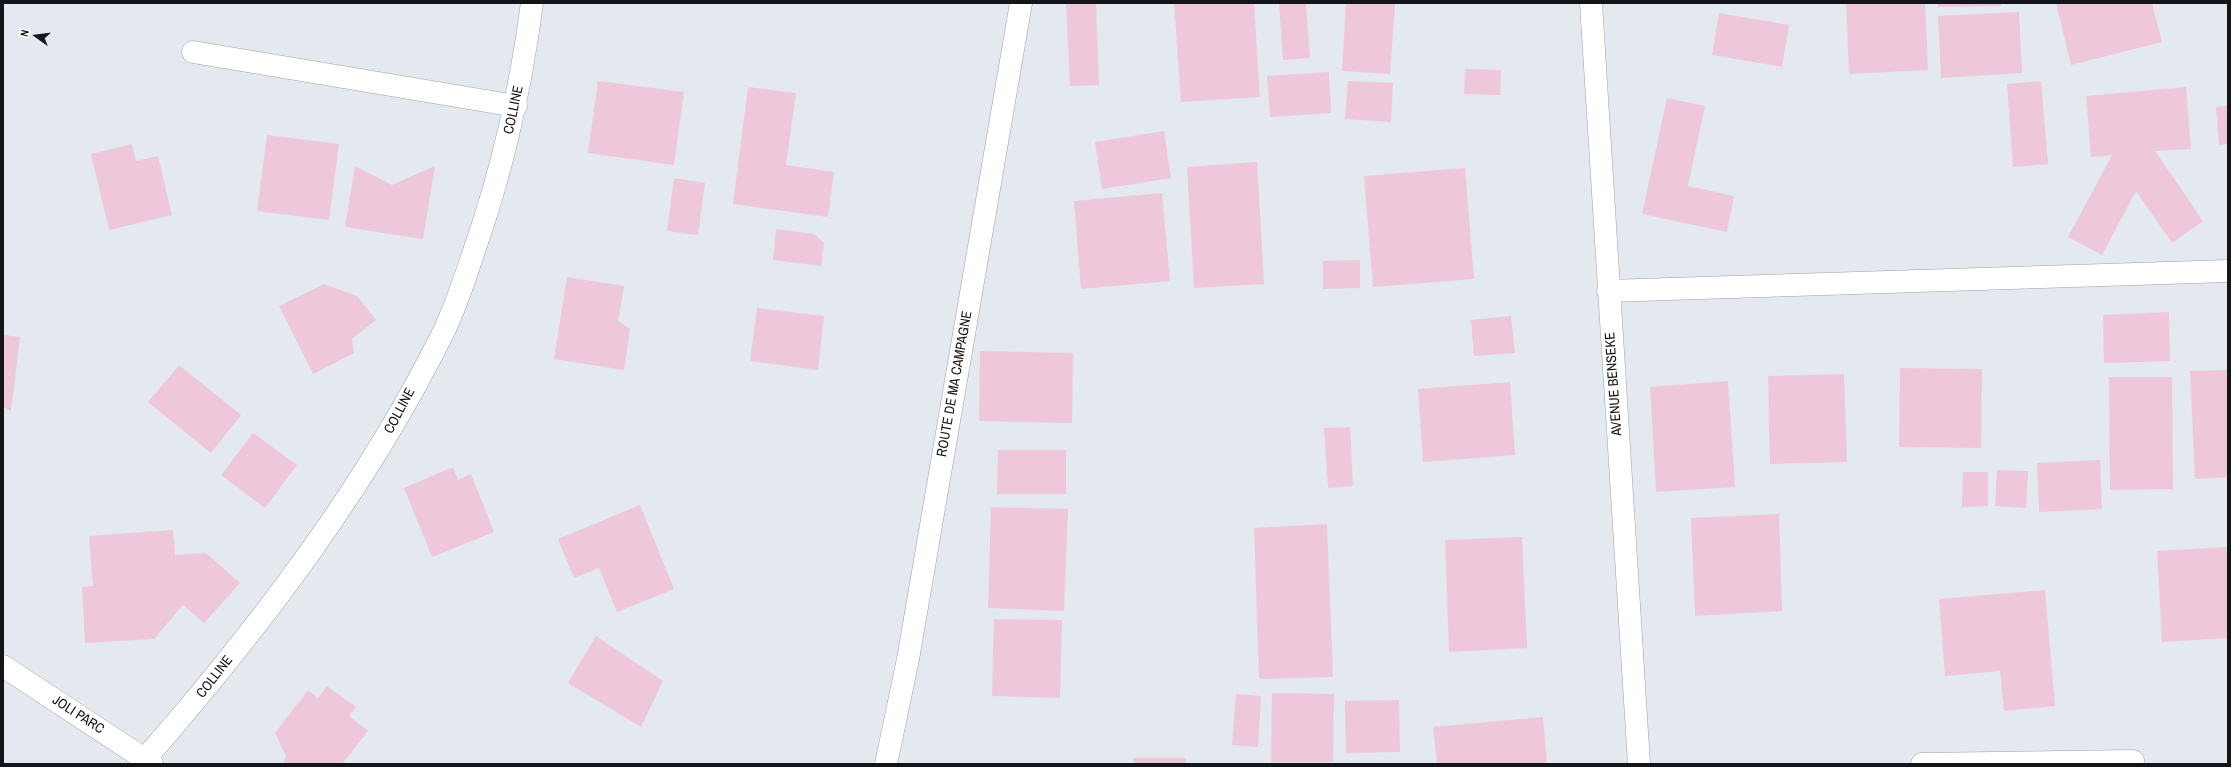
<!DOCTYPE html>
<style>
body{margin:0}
#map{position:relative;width:2231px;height:767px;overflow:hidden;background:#e4e8ef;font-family:"Archivo Narrow",sans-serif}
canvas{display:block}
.frame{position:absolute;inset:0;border:4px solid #141518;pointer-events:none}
.north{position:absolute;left:16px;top:16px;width:40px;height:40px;-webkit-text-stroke:3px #fff;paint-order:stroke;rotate:284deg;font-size:11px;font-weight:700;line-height:16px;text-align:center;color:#141518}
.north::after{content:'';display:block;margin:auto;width:14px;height:18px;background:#141518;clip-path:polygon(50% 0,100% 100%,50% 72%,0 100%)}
</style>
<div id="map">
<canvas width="2231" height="767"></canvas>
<div class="frame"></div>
<div class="north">N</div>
</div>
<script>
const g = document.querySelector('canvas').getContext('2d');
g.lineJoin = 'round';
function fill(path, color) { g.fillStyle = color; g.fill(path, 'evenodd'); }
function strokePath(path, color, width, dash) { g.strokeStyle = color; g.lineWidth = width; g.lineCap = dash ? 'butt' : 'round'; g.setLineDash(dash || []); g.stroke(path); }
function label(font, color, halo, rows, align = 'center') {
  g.font = font + ' "Archivo Narrow",sans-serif'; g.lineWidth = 3; g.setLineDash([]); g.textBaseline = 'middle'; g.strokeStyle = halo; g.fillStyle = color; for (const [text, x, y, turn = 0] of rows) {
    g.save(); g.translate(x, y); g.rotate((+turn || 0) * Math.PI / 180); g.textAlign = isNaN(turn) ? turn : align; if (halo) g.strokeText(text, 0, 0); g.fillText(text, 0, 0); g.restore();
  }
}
fill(new Path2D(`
 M1066,3H1096L1099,85L1070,86Z
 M1174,3H1254L1260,97L1181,102Z
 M1279,3H1306L1310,58L1283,60Z
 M1346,3H1395L1390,74L1342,71Z
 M1846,3H1925L1928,70L1849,74Z
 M1937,3H2001V6L1938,7Z
 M2056,3H2152L2162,42L2071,65Z
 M2019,12L2022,73L1941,78L1938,16Z
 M1719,13L1789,25L1782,67L1712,55Z
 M1465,69L1501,70L1500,95L1464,94Z
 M1329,72L1331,113L1270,117L1267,76Z
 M598,81L684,92L674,165L588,153Z
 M1348,81L1393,83L1391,122L1345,119Z
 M2041,81L2048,164L2013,167L2007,84Z
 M748,87L796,93L786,165L834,172L828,217L733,204Z
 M2186,87L2191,149L2155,151L2203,221L2172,243L2136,191L2102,255L2068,237L2112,155L2091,157L2086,96Z
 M1667,98L1705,106L1688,186L1734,196L1727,232L1642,214Z
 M2228,106V144L2219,145L2216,107Z
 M1164,131L1171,178L1102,189L1095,142Z
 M267,135L339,144L329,220L257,211Z
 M132,144L136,161L158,156L172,215L109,230L91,154Z
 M1257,162L1264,284L1194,288L1187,167Z
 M355,166L392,185L435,166L423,239L345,227Z
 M1465,168L1474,279L1373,287L1364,176Z
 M674,178L705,183L698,235L667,231Z
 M1162,193L1170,281L1081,289L1074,201Z
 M776,229L814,234L824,243L821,266L773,260Z
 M1360,260V288L1323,289V261Z
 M567,277L624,286L618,321L630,329L624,370L554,359Z
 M324,284L357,296L376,320L352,339L354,353L313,374L279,306Z
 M757,308L824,316L818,370L750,361Z
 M2169,312L2170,361L2104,363L2103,315Z
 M1511,316L1515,353L1474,356L1471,320Z
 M3,335L20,337L11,411L3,407Z
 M980,351L1073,353L1072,423L979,421Z
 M179,365L241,415L211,453L148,402Z
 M1900,368L1982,369L1981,448L1899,447Z
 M2228,370V477L2195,479L2190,371Z
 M1844,374L1847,462L1770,464L1768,376Z
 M2109,377H2172L2173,489L2110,490Z
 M1728,381L1735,487L1656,492L1650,387Z
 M1510,382L1515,455L1423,462L1418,389Z
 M1350,427L1353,486L1328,488L1324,428Z
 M253,433L297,465L265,508L221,475Z
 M998,450H1066V494H997Z
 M2100,460L2102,509L2039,512L2037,463Z
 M453,467L458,480L471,474L494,532L432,557L404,488Z
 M1997,470L2028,471L2026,508L1995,506Z
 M1963,472H1988V506L1962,507Z
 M640,505L674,589L617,612L599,568L574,578L558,539Z
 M991,507L1068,509L1064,611L988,608Z
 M1779,514L1782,611L1695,616L1691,518Z
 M1327,524L1333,677L1259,679L1254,528Z
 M173,530L175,555L206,553L240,583L204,623L183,605L154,639L85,643L82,587L93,586L89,536Z
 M1522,537L1527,648L1449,652L1445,540Z
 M2228,547V638L2162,642L2157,551Z
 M2045,590L2055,706L2004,711L2000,671L1945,676L1939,599Z
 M994,619L1062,620L1060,698L992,696Z
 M596,636L663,681L641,727L568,683Z
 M327,686L356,707L349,716L368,731L342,764H283L286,756L275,733L308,690L318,698Z
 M1272,693L1334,694L1333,762H1271Z
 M1236,694L1261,696L1258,747L1232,745Z
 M1399,700L1400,752L1346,753L1345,701Z
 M1543,717L1547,764H1437L1433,727Z
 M1133,758H1186V764H1134Z`), '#eec8da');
const minor = new Path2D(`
 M193,52L516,106
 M1608,291L2228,271
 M3,666L152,764
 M145,759C260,627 367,487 445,329C457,303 466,275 475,248C503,168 521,87 532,3
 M886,764L908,659L1021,3
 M1922,764L2133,761`);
const tertiary = new Path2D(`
 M1591,3L1639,764`);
strokePath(minor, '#9da0a7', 23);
strokePath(tertiary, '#9da0a7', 23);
strokePath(minor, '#fff', 22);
strokePath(tertiary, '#fff', 22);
label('14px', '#141518', '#fff', [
 ["COLLINE",514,110,-78],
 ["ROUTE DE MA CAMPAGNE",955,384,-80],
 ["AVENUE BENSEKE",1614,384,-94],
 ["COLLINE",400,411,-62],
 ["COLLINE",215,677,-52],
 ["JOLI PARC",78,715,33]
]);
</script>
